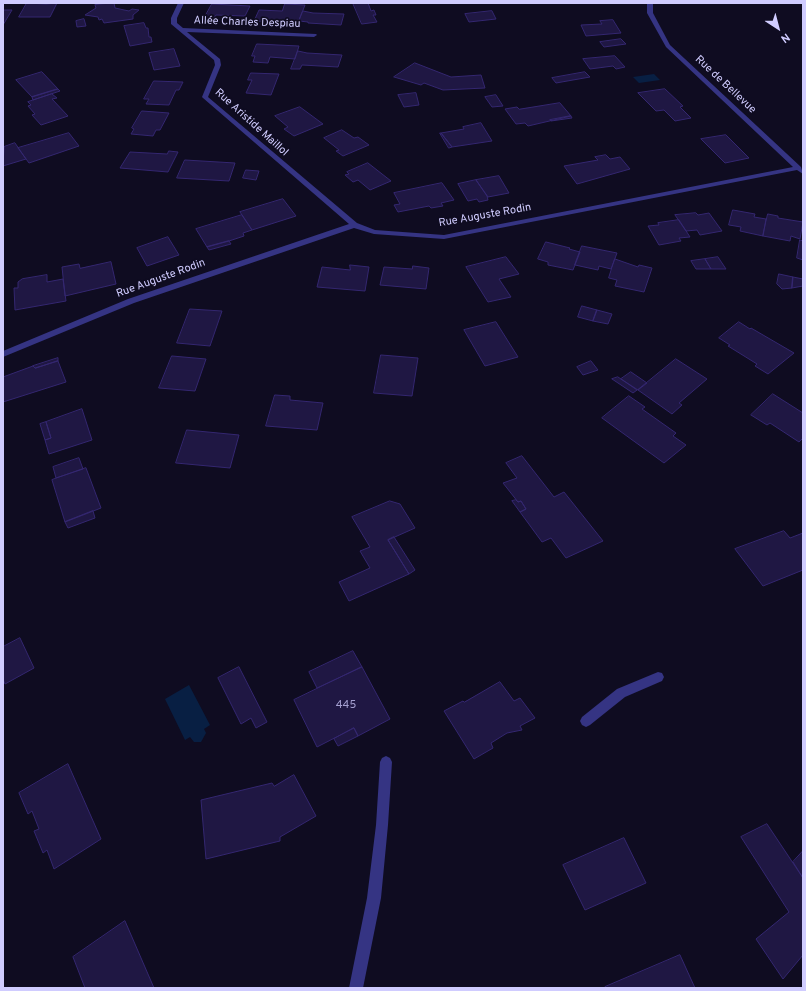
<!DOCTYPE html>
<meta charset="utf-8">
<style>
body{margin:0}
#map{position:relative;width:806px;height:991px;overflow:hidden;background:#0f0c21;font-family:Overpass,sans-serif}
canvas{display:block}
.frame{position:absolute;inset:0;border:4px solid #d0ccff;pointer-events:none}
.north{position:absolute;left:758px;top:8px;width:40px;height:40px;-webkit-text-stroke:3px #0f0c21;paint-order:stroke;rotate:144deg;font-size:11px;font-weight:700;line-height:16px;text-align:center;color:#d0ccff}
.north::after{content:'';display:block;margin:auto;width:14px;height:18px;background:#d0ccff;clip-path:polygon(50% 0,100% 100%,50% 72%,0 100%)}
</style>
<div id="map">
<canvas width="806" height="991"></canvas>
<div class="frame"></div>
<div class="north">N</div>
</div>
<script>
const g = document.querySelector('canvas').getContext('2d');
g.lineJoin = 'round';
function fill(path, color) { g.fillStyle = color; g.fill(path, 'evenodd'); }
function strokePath(path, color, width, dash) { g.strokeStyle = color; g.lineWidth = width; g.lineCap = dash ? 'butt' : 'round'; g.setLineDash(dash || []); g.stroke(path); }
function label(font, color, halo, rows, align = 'center') {
  g.font = font + ' Overpass,sans-serif'; g.lineWidth = 3.5; g.setLineDash([]); g.textBaseline = 'middle'; g.strokeStyle = halo; g.fillStyle = color; for (const [text, x, y, turn = 0] of rows) {
    g.save(); g.translate(x, y); g.rotate((+turn || 0) * Math.PI / 180); g.textAlign = isNaN(turn) ? turn : align; if (halo) g.strokeText(text, 0, 0); g.fillText(text, 0, 0); g.restore();
  }
}
fill(new Path2D(`
 M654,74L660,80L639,83L633,77Z
 M189,685L210,725L204,729L206,733L201,742H194L190,737L185,740L165,699Z`), '#081f43');
const building = new Path2D(`
 M27,3L46,4L57,3L50,17H19Z
 M114,3L115,8L129,11L132,9L139,10L133,15V19L104,23L102,19L99,20L98,17L85,15L96,8L95,5Z
 M353,3H368L371,11L374,10L376,15H373L377,22L362,24Z
 M212,4L250,6L245,16L216,15L214,18H207L205,17Z
 M285,4L305,5L298,23L254,21L259,10L282,11Z
 M3,10H12L3,25Z
 M303,11L313,13L344,14L341,25L308,23V22L299,21Z
 M492,11L496,19L469,22L465,14Z
 M84,19L86,26L77,27L76,21Z
 M613,20L621,33L586,36L581,25L602,24L600,21Z
 M144,23L146,28H148L149,37H151L152,42L130,46L124,26Z
 M621,39L626,44L604,47L600,42Z
 M257,44L299,46L295,59L270,57L268,63L253,62L255,56H252Z
 M174,49L180,66L154,70L149,53Z
 M298,51L307,53L342,55L338,67L302,65L300,69H291Z
 M615,56L625,67L616,69L613,66L590,69L583,59Z
 M415,63L451,77L481,75L485,88L443,90L424,83L421,85L394,77Z
 M42,72L58,89L32,97L16,80Z
 M585,72L590,77L556,83L552,78Z
 M251,73L279,74L271,95L246,93L252,80H248Z
 M154,81L183,82L179,90H176L169,105L146,104L149,99H144Z
 M58,89L60,91L33,100L32,97Z
 M665,89L683,106L680,107L691,118L675,121L664,110L656,111L638,93Z
 M416,93L419,105L404,107L398,95Z
 M52,94L57,98L52,99L68,116L41,125L32,115L35,114L28,106L31,105L28,102Z
 M496,95L503,106L492,107L485,97Z
 M560,103L571,116L528,126L525,123L516,124L505,109L517,107L519,109Z
 M300,107L323,124L294,136L284,129L288,127L275,116Z
 M142,111L169,113L160,130H156L153,136L131,134L134,129L132,128Z
 M571,116L572,118L551,121L550,120Z
 M481,123L492,141L452,147L441,133L464,129L463,127Z
 M342,130L354,138L358,137L369,145L343,156L336,151L339,150L324,138Z
 M69,133L79,146L29,163L18,148Z
 M440,133H441L452,147L449,148Z
 M726,135L749,158L725,163L701,139Z
 M15,143L26,159L3,166L4,147Z
 M169,151L178,152L168,172L120,168L130,152L167,154Z
 M606,155L610,159L620,157L630,169L577,184L564,166L598,160L595,157Z
 M185,160L235,163L229,181L177,178Z
 M368,163L391,181L370,190L358,180L353,182L345,175L349,174L347,172Z
 M246,170L259,171L256,180L243,178Z
 M499,176L509,193L488,197L476,180Z
 M476,180L487,196L488,200L479,202L477,199L468,201L458,184Z
 M442,183L454,200L441,203L443,206L431,208L429,206L398,212L394,205L400,204L394,193Z
 M283,199L296,216L252,230L240,212Z
 M733,210L755,214L754,217L766,219L763,236L740,231L741,227L729,225Z
 M696,213L698,215L709,213L722,231L700,235L697,230L686,231L675,215Z
 M768,214L778,216V218L803,222L800,239L791,236L790,241L763,236Z
 M242,215L252,230L243,233L244,236L229,241L207,247L196,229Z
 M679,220L690,237L679,238L681,241L659,245L648,226L659,225L658,223Z
 M168,237L179,255L147,266L137,248Z
 M800,240L803,241V260L797,258Z
 M229,241L231,244L209,250L207,247Z
 M546,242L570,248L569,249L580,252L573,270L548,265V262L538,259Z
 M582,246L617,253L611,269L599,266L598,270L575,265Z
 M506,257L519,274L499,279L511,297L488,302L466,267Z
 M718,257L726,269H711L705,259Z
 M615,259L638,267L639,265L652,268L644,292L615,286L617,280L609,278Z
 M705,259L711,269H696L691,261Z
 M111,262L116,284L65,296L62,267L79,264L80,268Z
 M350,265L369,267L365,291L317,287L322,267L350,270Z
 M413,266L429,268L426,289L380,285L384,267L412,269Z
 M779,274L793,277L792,288L782,289L777,284Z
 M47,275V282L63,279L66,301L15,310L14,288H18V282L22,279Z
 M793,277L803,279V286L792,288Z
 M582,306L597,310L593,321L578,317Z
 M190,309L222,311L210,346L177,343Z
 M597,310L612,314L608,324L593,321Z
 M496,322L518,357L485,366L464,330Z
 M739,322L750,329L751,328L794,353L768,374L755,366L757,364L728,346L730,345L719,338Z
 M381,355L418,358L412,396L374,393Z
 M172,356L206,359L195,391L159,388Z
 M58,358V361L35,368L33,366Z
 M676,359L707,379L679,403L682,405L672,414L638,390Z
 M58,361L66,382L3,402V377L33,366L35,368Z
 M591,361L598,370L583,375L577,367Z
 M631,372L647,383L638,390L621,379Z
 M618,377L621,379L637,390L633,393L612,379Z
 M773,394L803,413V438L799,442L770,423L767,425L751,415Z
 M275,395L290,396V400L323,403L317,430L266,426Z
 M629,396L645,407L642,409L676,433L673,436L686,445L664,463L602,418Z
 M82,409L92,440L49,454L45,440L51,438L46,422Z
 M46,422L51,438L45,440L40,424Z
 M187,430L239,435L230,468L176,463Z
 M522,456L554,497L564,492L603,541L566,558L551,538L542,542L520,512L526,509L521,501L518,502L503,483L517,478L506,463Z
 M79,458L83,469L56,478L53,467Z
 M86,468L101,508L65,522L52,480Z
 M516,500L518,502L521,501L526,509L520,512L512,501Z
 M390,501L400,504L415,528L388,540L409,574L349,601L339,582L370,568L360,551L370,547L352,517Z
 M93,511L95,518L68,528L65,522Z
 M784,531L790,538L803,533V570L763,586L735,549Z
 M394,537L415,570L409,574L388,540Z
 M20,638L34,668L5,684L3,679V647Z
 M353,651L362,667L317,688L309,672Z
 M239,667L267,722L256,728L251,718L241,724L218,678Z
 M362,667L390,719L358,736L354,728L317,747L294,700Z
 M500,682L514,701L520,698L535,718L520,726L522,730L507,733L491,743L493,748L474,759L444,711L463,701L464,702Z
 M354,728L358,736L338,746L334,739Z
 M68,764L101,839L54,869L47,850L43,853L34,831L39,829L32,811L28,814L19,793Z
 M294,775L316,816L280,837V841L206,859L201,800L272,783L274,786Z
 M767,824L803,878V955L783,979L756,939L789,912L741,837Z
 M624,838L646,883L585,910L563,865Z
 M803,851V878L793,862Z
 M125,921L154,988H85L73,957Z
 M680,955L695,988H605V987Z`);
fill(building, '#1f1743');
strokePath(building, '#342770', 1);
fill(new Path2D(`
 M658,672L662,673L664,677L662,681L625,697L590,725L586,727L582,725L580,721L582,717L617,689Z
 M386,756L390,758L392,762L388,825L381,898L363,988H349L367,898L376,825L380,762L382,758Z`), '#353483');
fill(new Path2D(`
 M178,3H184L177,18V23L183,28L316,34L317,35L314,37L187,32L220,59L221,65L208,97L357,223L375,230L444,235L793,167L666,47L647,13V3H653V13L670,45L801,167L803,174L797,170L444,239L374,234L354,228L134,303L3,357V351L128,299L349,224L203,98L202,97L215,65L214,60L171,24V18Z`), '#353483');
label('11px', '#d0ccff', '#0f0c21', [
 ["Allée Charles Despiau",247,23,2],
 ["Rue de Bellevue",725,85,43],
 ["Rue Aristide Maillol",251,123,42],
 ["Rue Auguste Rodin",485,216,-10],
 ["Rue Auguste Rodin",161,279,-20]
]);
label('11px', '#a49fd0', null, [
 ["445",346,706]
]);
</script>
